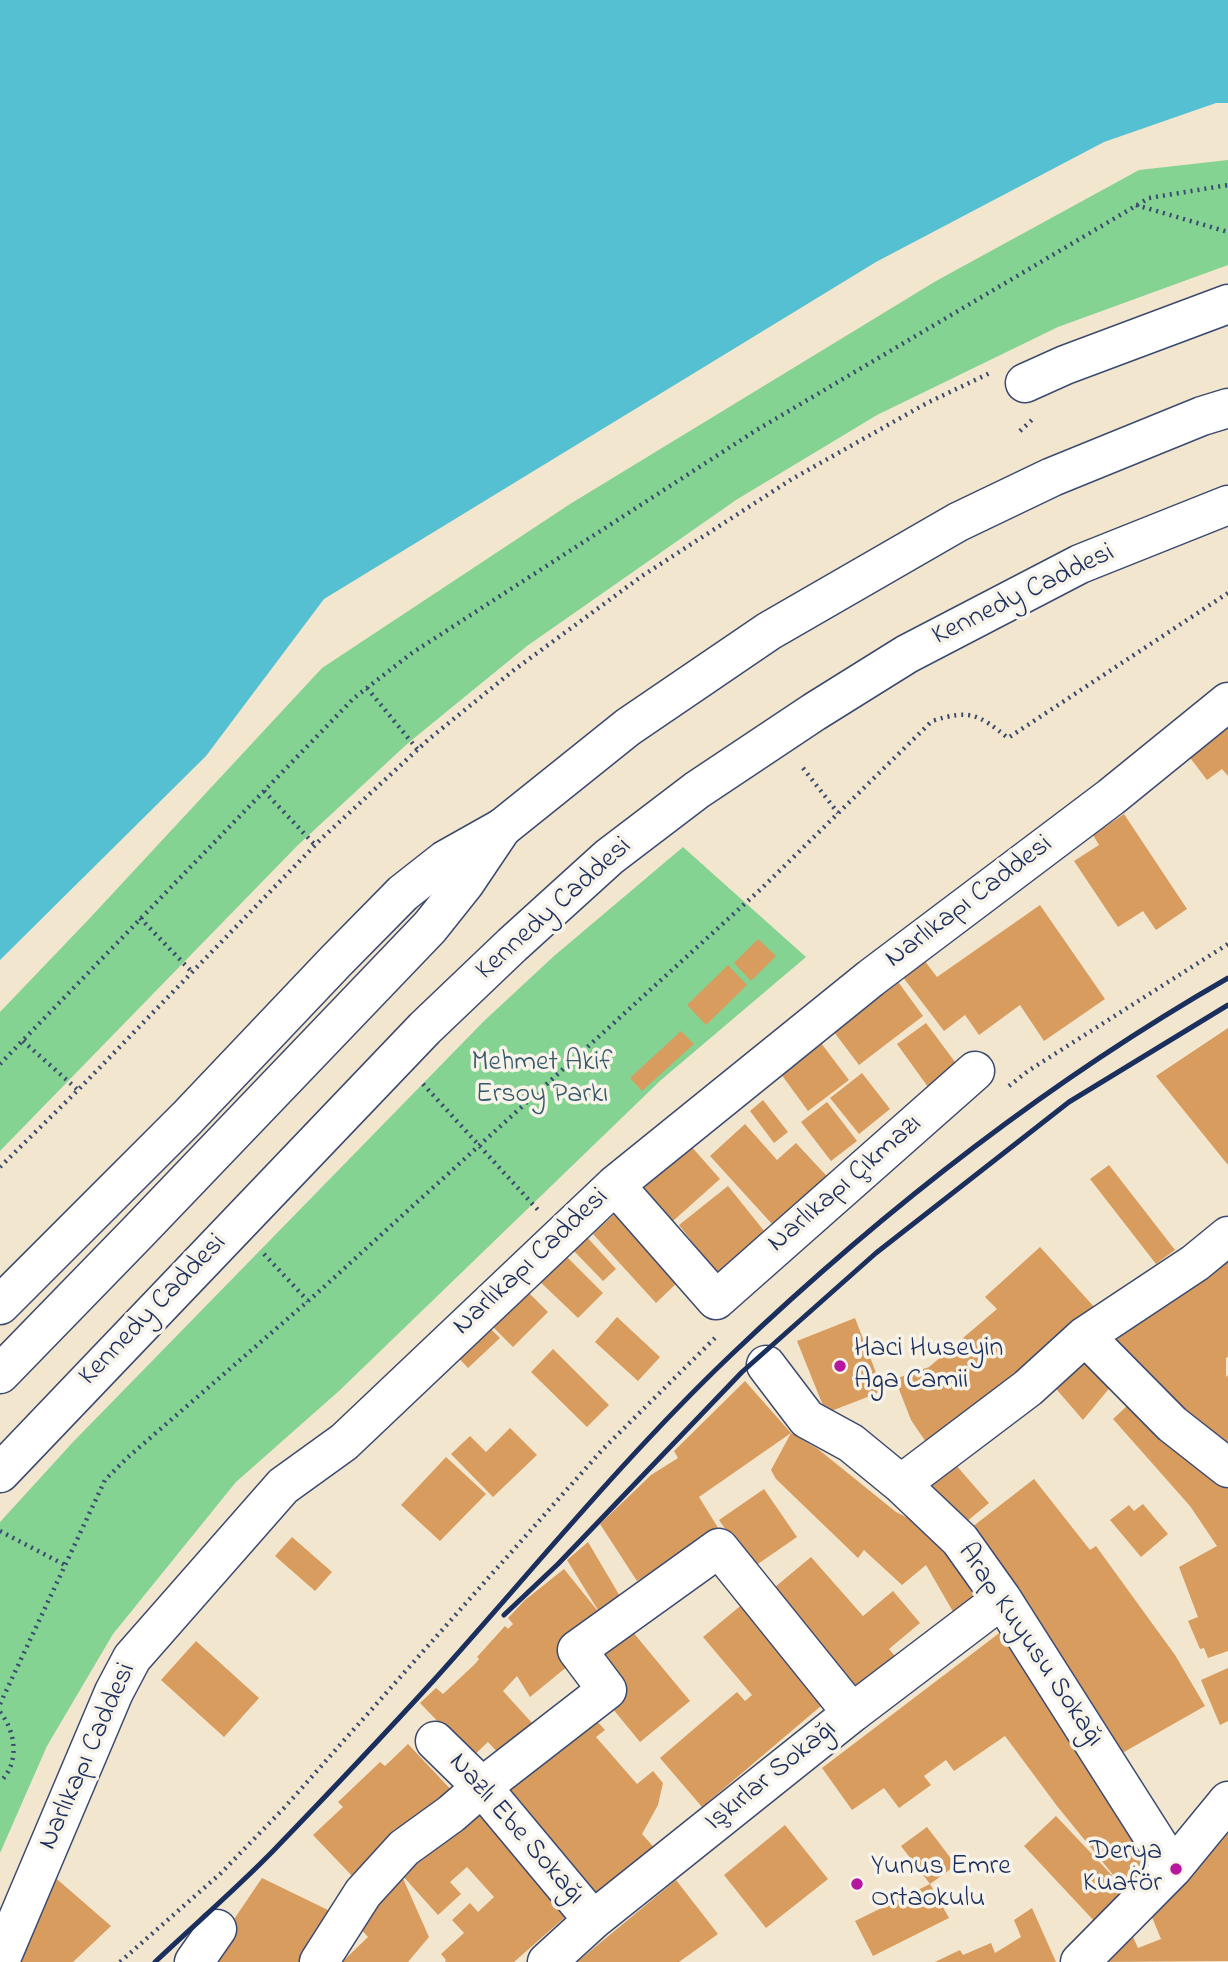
<!DOCTYPE html>
<meta charset="utf-8">
<style>
body{margin:0}
canvas{display:block;background:#f3e6ce}
</style>
<canvas width="1228" height="1962"></canvas>
<script>
const g = document.querySelector('canvas').getContext('2d');
g.lineJoin = 'round';
function fill(path, color) { g.fillStyle = color; g.fill(path, 'evenodd'); }
function strokePath(path, color, width, dash) { g.strokeStyle = color; g.lineWidth = width; g.lineCap = dash ? 'butt' : 'round'; g.setLineDash(dash || []); g.stroke(path); }
function label(font, color, halo, rows, align = 'center') {
  g.font = font + ' "Indie Flower",sans-serif'; g.lineWidth = 7; g.setLineDash([]); g.textBaseline = 'middle'; g.strokeStyle = halo; g.fillStyle = color; for (const [text, x, y, turn = 0] of rows) {
    g.save(); g.translate(x, y); g.rotate((+turn || 0) * Math.PI / 180); g.textAlign = isNaN(turn) ? turn : align; if (halo) g.strokeText(text, 0, 0); g.fillText(text, 0, 0); g.restore();
  }
}
fill(new Path2D(`
 M1228,160V265L1058,327L877,415L736,500L527,646L407,744L297,846L0,1151V1012L89,919L322,668L570,504L936,281L1139,170Z
 M683,847L806,957L661,1080L339,1391L236,1482L113,1634L47,1746L0,1853V1522L73,1442L484,1021L554,956Z`), '#85d393');
fill(new Path2D(`
 M0,0H1228V103H1216L1104,142L876,262L324,599L206,756L0,960Z`), '#55c0d1');
fill(new Path2D(`
 M1228,726V776L1222,769L1207,780L1188,755Z
 M1124,814L1187,909L1156,930L1143,911L1118,927L1074,861L1099,845L1093,835Z
 M1040,905L1105,999L1044,1041L1020,1005L979,1035L965,1015L944,1031L899,972L921,956L937,977Z
 M758,939L776,956L751,981L734,963Z
 M728,965L747,985L706,1025L687,1005Z
 M896,979L923,1016L859,1065L831,1028Z
 M926,1023L958,1066L928,1087L897,1044Z
 M1228,1028V1165L1156,1076Z
 M681,1031L694,1044L642,1091L630,1078Z
 M821,1043L849,1080L808,1111L781,1074Z
 M862,1073L890,1109L859,1134L830,1098Z
 M763,1100L788,1132L774,1143L750,1111Z
 M827,1102L857,1141L831,1161L801,1122Z
 M745,1124L777,1160L796,1143L835,1185L782,1235L710,1156Z
 M691,1146L720,1179L673,1221L644,1188Z
 M1109,1165L1175,1250L1156,1264L1090,1179Z
 M728,1186L773,1242L723,1282L679,1225Z
 M619,1210L682,1278L656,1303L593,1234Z
 M586,1236L616,1269L603,1281L573,1250Z
 M1040,1247L1096,1309L932,1451L911,1420L895,1379L929,1367L997,1309L985,1297Z
 M559,1249L603,1293L578,1318L533,1275Z
 M1228,1251V1357L1226,1358V1377L1228,1375V1456L1106,1343Z
 M524,1288L548,1312L513,1347L489,1323Z
 M617,1317L660,1357L638,1381L595,1342Z
 M855,1318L883,1391L826,1413L797,1341Z
 M487,1325L500,1338L468,1368L456,1355Z
 M553,1349L609,1405L587,1427L531,1372Z
 M1084,1354L1112,1385L1083,1420L1051,1383Z
 M745,1381L791,1433L699,1497L720,1531L637,1581L600,1524L651,1475L678,1458L674,1451Z
 M1128,1405L1228,1476V1651L1208,1658L1204,1648L1200,1649L1188,1621L1198,1617L1179,1567L1217,1546L1190,1506L1113,1419Z
 M510,1428L537,1455L493,1497L451,1454L470,1436L486,1452Z
 M791,1433L818,1449L896,1512L920,1524L951,1543L983,1596L955,1615L926,1565L902,1585L864,1550L858,1558L776,1479L771,1470Z
 M446,1457L486,1494L440,1541L401,1505Z
 M955,1464L989,1503L959,1528L926,1489Z
 M1034,1479L1090,1550L1096,1546L1175,1655L1205,1706L1117,1756L967,1531Z
 M764,1489L797,1537L752,1568L719,1520Z
 M1143,1504L1168,1534L1141,1557L1110,1520L1129,1505L1134,1511Z
 M292,1537L332,1572L315,1591L275,1556Z
 M588,1542L621,1598L574,1661L530,1697L517,1676L503,1691L532,1723L499,1754L488,1742L472,1757L420,1703L436,1688L443,1694L475,1664L479,1659L477,1657L505,1626L508,1629L513,1624L508,1618L525,1600L564,1569L601,1615L567,1560Z
 M811,1557L863,1616L893,1591L920,1623L889,1649L895,1656L851,1690L769,1592Z
 M745,1602L828,1700L702,1807L660,1758L737,1692L745,1701L752,1695L703,1637Z
 M627,1625L690,1701L640,1742L608,1703L590,1655Z
 M1002,1631L1161,1866L1096,1923L1024,1846L1056,1816L1123,1887L1057,1806L1005,1736L954,1771L946,1760L924,1776L931,1785L899,1808L884,1788L852,1810L822,1768Z
 M196,1641L259,1698L224,1737L161,1680Z
 M1228,1668V1721L1220,1725L1201,1680Z
 M592,1716L605,1730L596,1737L637,1784L653,1771L663,1783L658,1805L642,1834L658,1852L598,1905L502,1792Z
 M408,1744L455,1794L354,1878L313,1835L343,1807L338,1802L380,1762L385,1766Z
 M476,1806L572,1911L514,1962H445L446,1960L441,1954L464,1933L452,1920L470,1903L478,1912L494,1897L467,1867L450,1882L461,1894L438,1915L401,1874L429,1937L408,1962H342L368,1937L359,1927L401,1874Z
 M1228,1807V1961L1094,1962L1129,1928L1138,1948L1161,1939L1149,1910Z
 M785,1825L828,1879L766,1928L724,1875Z
 M927,1827L956,1865L930,1884L901,1846Z
 M51,1874L111,1926L73,1962H14Z
 M262,1878L330,1911L306,1962H205Z
 M676,1880L718,1934L679,1962H577Z
 M930,1884L949,1918L873,1956L855,1921Z
 M1032,1908L1056,1962H935L960,1950L963,1955L991,1943L995,1953L1021,1937L1014,1920Z`), '#d89c5f');
const minor = new Path2D(`
 M1025,383L1065,365L1228,304
 M615,1185L716,1300L975,1071
 M1085,1336L1172,1424L1228,1468
 M766,1365L807,1419L851,1443L901,1484L960,1540L1002,1599L1173,1868
 M901,1484L1028,1388L1085,1336L1195,1263L1228,1236
 M435,1741L482,1787L593,1920
 M0,1961L114,1692L132,1658L283,1486L344,1442L615,1185L871,978L1111,797L1228,702
 M194,1962L217,1929
 M319,1962L363,1893L404,1848L451,1814L482,1787L607,1690L577,1650L719,1548L852,1713
 M547,1962L593,1920L852,1713L1002,1599
 M1080,1962L1173,1868L1228,1801`);
const major = new Path2D(`
 M0,1305L187,1118L336,961L403,893L445,860L502,828`);
const highway = new Path2D(`
 M0,1374L138,1232L430,927L465,883L502,828L628,727L769,631L958,522L1052,477L1202,416L1228,408
 M0,1473L425,1028L512,945L609,857L697,790L814,712L907,654L1080,564L1228,505`);
strokePath(minor, '#3b4a6f', 41);
strokePath(major, '#3b4a6f', 41);
strokePath(highway, '#3b4a6f', 41);
strokePath(new Path2D(`
 M1136,205L1228,232
 M1020,431L1034,418
 M367,688L418,750
 M803,768L838,813
 M264,791L315,845
 M140,918L192,972
 M23,1041L78,1090
 M0,1064L354,698L412,653L755,431L1149,198L1228,185
 M423,1084L538,1210
 M1009,1086L1028,1071L1228,944
 M0,1167L78,1090L321,839L429,739L514,670L642,576L792,479L927,403L992,372
 M264,1254L308,1301
 M0,1531L65,1565
 M0,1704L105,1480L127,1458L315,1295L761,889L932,721C970,709 978,714 1008,738L1228,593
 M0,1712C16,1732 20,1763 0,1782
 M120,1962L221,1873L284,1808L602,1450L718,1335`), '#3b4a6f', 4.5, [2, 5]);
strokePath(minor, '#fff', 38);
strokePath(major, '#fff', 38);
strokePath(highway, '#fff', 38);
strokePath(new Path2D(`
 M504,1615L558,1564L742,1372L876,1253L1069,1102L1228,1005
 M155,1962C194,1925 235,1890 273,1851C327,1795 381,1738 434,1680C532,1571 625,1456 731,1355C881,1212 1049,1081 1228,978`), '#1b2f5e', 5);
for (const [x, y, r, color] of [
 [840,1366,7,"#b5179e"],
 [1176,1869,7,"#b5179e"],
 [857,1884,7,"#b5179e"]
]) { const dot = new Path2D(); dot.arc(x, y, r, 0, 2 * Math.PI); g.fillStyle = color; g.fill(dot); strokePath(dot, '#f7f3e8', 2.5); }
label('28px', '#1b2f5e', '#f7f3e8', [
 ["Kennedy Caddesi",1024,596,-26],
 ["Narlıkapı Caddesi",970,903,-37],
 ["Kennedy Caddesi",555,910,-42],
 ["Narlıkapı Çıkmazı",846,1185,-41],
 ["Narlıkapı Caddesi",532,1263,-43],
 ["Kennedy Caddesi",154,1311,-46],
 ["Arap Kuyusu Sokağı",1029,1646,56],
 ["Narlıkapı Caddesi",89,1757,-66],
 ["Işkırlar Sokağı",772,1777,-39],
 ["Nazlı Ebe Sokağı",515,1830,49]
]);
label('28px', '#36586b', '#f7f3e8', [
 ["Mehmet Akif",542,1064],
 ["Ersoy Parkı",542,1096]
]);
label('28px', '#1b2f5e', '#f7f3e8', [
 ["Haci Huseyin",854,1350],
 ["Aga Camii",854,1382],
 ["Derya",1162,1853,"right"],
 ["Kuaför",1162,1885,"right"],
 ["Yunus Emre",871,1868],
 ["Ortaokulu",871,1900]
], 'left');
</script>
